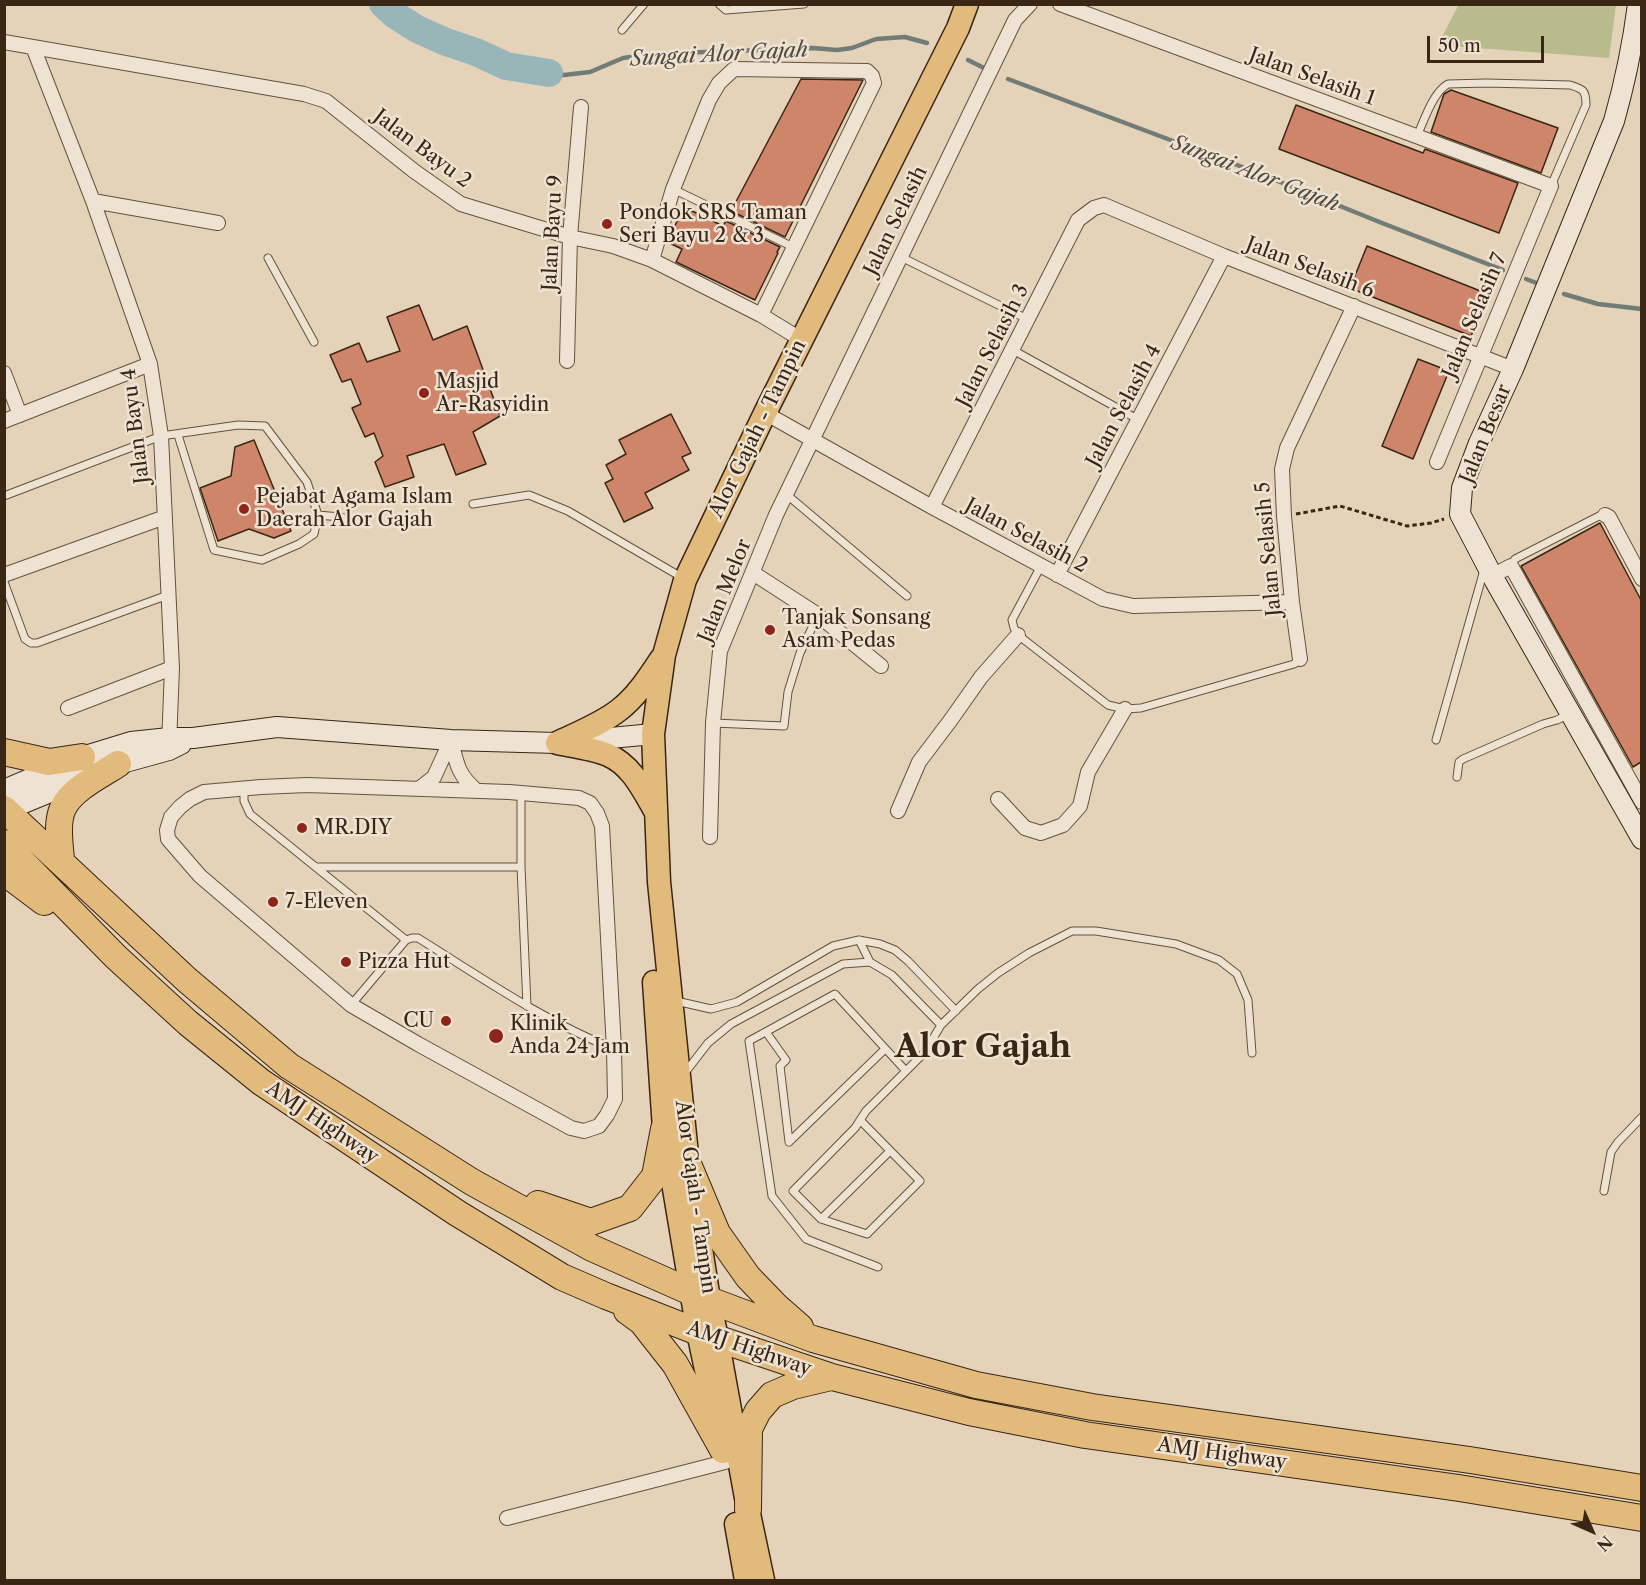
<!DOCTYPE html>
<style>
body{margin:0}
#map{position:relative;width:1646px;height:1585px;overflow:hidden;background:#e5d3b9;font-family:"Libre Caslon Text",serif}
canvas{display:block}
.frame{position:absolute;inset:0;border:6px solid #392614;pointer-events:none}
.north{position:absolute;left:1562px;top:1501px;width:60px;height:60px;-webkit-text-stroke:4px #eee2d2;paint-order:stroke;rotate:135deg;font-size:16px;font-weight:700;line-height:24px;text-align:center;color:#392614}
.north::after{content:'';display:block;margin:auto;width:21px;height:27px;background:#392614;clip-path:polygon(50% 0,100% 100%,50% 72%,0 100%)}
.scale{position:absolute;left:1427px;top:36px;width:117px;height:27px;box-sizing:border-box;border:3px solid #392614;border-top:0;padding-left:8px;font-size:18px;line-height:21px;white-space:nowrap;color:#392614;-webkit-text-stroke:4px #eee2d2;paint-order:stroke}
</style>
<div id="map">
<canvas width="1646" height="1585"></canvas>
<div class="frame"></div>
<div class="north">N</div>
<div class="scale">50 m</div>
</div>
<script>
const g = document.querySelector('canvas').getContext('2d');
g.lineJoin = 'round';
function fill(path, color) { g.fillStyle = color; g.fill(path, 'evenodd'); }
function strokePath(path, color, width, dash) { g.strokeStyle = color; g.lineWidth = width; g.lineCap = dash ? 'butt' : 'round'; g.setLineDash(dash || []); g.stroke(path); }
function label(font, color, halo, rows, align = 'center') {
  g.font = font + ' "Libre Caslon Text",serif'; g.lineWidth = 5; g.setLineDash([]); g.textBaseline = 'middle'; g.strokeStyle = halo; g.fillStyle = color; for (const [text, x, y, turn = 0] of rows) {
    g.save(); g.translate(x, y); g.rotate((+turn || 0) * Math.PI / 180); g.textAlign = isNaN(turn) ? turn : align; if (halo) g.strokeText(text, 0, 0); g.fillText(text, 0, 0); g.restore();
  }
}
fill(new Path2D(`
 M1459,4L1616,5L1609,58L1438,45Z`), '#b8bb8c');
strokePath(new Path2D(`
 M968,60L984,68
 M549,73L564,75L590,72L623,58L652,54L813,48L837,50L852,48L876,39L905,37L927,43
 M1008,79L1253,171L1382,223L1503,270
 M1526,279L1539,284
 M1564,294L1598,304L1642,309`), '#727c76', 4.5);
strokePath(new Path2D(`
 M383,4L395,15L417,29L446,42L476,52L506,66L549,73`), '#98b6b8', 28);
const building = new Path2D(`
 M801,79L863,80L785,237L731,211Z
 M1451,90L1558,128L1541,173L1431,132L1444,94Z
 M1296,105L1423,153L1425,149L1518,183L1499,233L1279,149Z
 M684,207L723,226L726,221L780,247L777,252L778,253L755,300L676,262L682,249L667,242Z
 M1367,246L1488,294L1471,336L1350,288Z
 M419,305L433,340L467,326L500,416L473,432L486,464L456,475L444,444L407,456L414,477L385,487L375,462L383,456L374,433L365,437L352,408L361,404L351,379L342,382L330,355L359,343L367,362L400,351L387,317Z
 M1418,359L1449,371L1413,459L1382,446Z
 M671,414L691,453L682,457L689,470L645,493L653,508L624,522L605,483L613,479L606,465L626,454L619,440Z
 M254,440L291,531L274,538L249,529L218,541L200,488L231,476L235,447Z
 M1600,523L1641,600V762L1633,767L1521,566Z`);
fill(building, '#cf8569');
strokePath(building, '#392614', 1.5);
const lane = new Path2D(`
 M719,4L726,10L804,4
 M622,30L644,4
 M1417,136C1424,121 1433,92 1448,84L1486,83L1570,85C1583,89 1586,90 1586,105L1551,186
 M673,189L793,247
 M901,257L1027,319
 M268,258L314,342
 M1013,350L1139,420
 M178,435L214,550L262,560L299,544L314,534L318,515
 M786,494L907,596
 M4,496L161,436L238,425L265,426L307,482L318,515L340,517L360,522
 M473,504L529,495L568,511L683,578
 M1041,566L1012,620L1014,628L1018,635L1108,705L1125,709L1141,708L1294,664L1300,659
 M1511,566L1515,559L1601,515H1605
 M4,582L25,639L31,643H37L168,595
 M713,723L784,726L788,692L800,653L818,615
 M1436,740L1484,570
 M1457,777L1459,762L1463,759L1543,724L1557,720L1569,714
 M244,789V801L250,814L406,940
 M521,793V867L527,1006
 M317,867H521
 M859,940L870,962
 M676,1001L711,1009L737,1002L833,946L859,940L880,944L895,950L908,961L956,1011
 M351,1005L406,940L412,938H418C482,978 544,1021 614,1049
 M766,1032L786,1060L780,1066L789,1142
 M684,1074L708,1043L731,1024L843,964L870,962L892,975L941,1025
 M860,1120L920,1181L867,1234L821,1219L793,1191L855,1128L866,1111L925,1052L941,1025L978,989L998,973L1029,953L1072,931H1096L1176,944L1219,960L1237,974L1248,1000L1252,1053
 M789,1142L885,1049
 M1604,1191L1611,1152L1618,1142L1642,1117
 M821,1219L890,1151
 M878,1267L806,1239L772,1196L749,1041L835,994L906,1071`);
const street = new Path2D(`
 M1060,4L1551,186L1437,462
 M4,42L304,94L326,101L414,171L461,204L570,237L613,246L652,260L761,315L802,340
 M33,47L93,201L150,364L161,436L172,668L169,745
 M93,201L218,223
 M652,260L673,189L709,100L719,83L734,69L867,71L872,76L874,83L761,315
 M567,361L570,237L581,107
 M4,373L20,415
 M765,413L932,507L1103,599L1133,606L1292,602
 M4,421L150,364
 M932,507L1078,220L1094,208L1104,205L1224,256L1513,369
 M1605,515L1609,517L1642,579
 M753,573L818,615L881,666
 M4,575L165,517
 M1057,575L1224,256
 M1492,576L1511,566L1642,802
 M1300,659L1292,602L1284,516L1282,469L1287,448L1354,306
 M68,708L172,668
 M307,785L509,792L579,798L590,803L597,813L602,826L614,1049L615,1099L607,1115L599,1126L584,1131L571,1128L418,1044L351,1005L200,876L168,839L167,830L171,817L180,807L190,799L204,792L261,787Z
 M419,789L434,777L451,740C457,764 457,774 477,791
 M998,799L1025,828L1041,833L1063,825L1080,806L1088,772L1125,709
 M898,811L919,762L950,721L981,677L1018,635
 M710,837L713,723L720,651L776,515L1015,20L1030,4
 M507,1518L725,1462`);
const secondary = new Path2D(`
 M1638,4C1633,44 1625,82 1614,121L1513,369L1479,443L1462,488L1460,514L1495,581L1642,839
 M4,790L82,757L131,742L169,738H193L277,727L451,740L557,743L653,734
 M4,811L118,764L169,750L181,744`);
const primary = new Path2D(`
 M557,743C578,733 601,724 619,710C637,696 649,677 661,659
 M557,743C572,746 595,749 608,755C631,765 642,788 654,809
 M654,982L664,1129L698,1332L720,1436
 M736,1524L746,1580
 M763,1580L748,1509L717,1338L709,1300L688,1164L659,882L653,734L664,655L685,580L765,413L958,28L967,4`);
const highway = new Path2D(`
 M4,752L49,762L82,757
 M4,809L187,980L289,1066L472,1182L592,1248L709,1300L813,1339L976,1385L1092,1407L1470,1460L1642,1488
 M4,843L116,957L188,1023L261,1082L457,1213L562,1277L606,1296L698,1332L832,1377L969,1412L1085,1435L1459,1488L1642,1518
 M61,860C60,845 56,823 63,808C72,789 101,775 118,764
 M4,872L44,902
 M688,1164L717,1233L748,1277L776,1306L800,1327
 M538,1204L591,1222L630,1208L655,1176L664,1129
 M627,1311L642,1322L675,1364L723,1450
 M748,1509L749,1429L758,1411L772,1395L793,1386L831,1377`);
strokePath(lane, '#64513d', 9);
strokePath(street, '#64513d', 16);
strokePath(secondary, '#392614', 22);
strokePath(primary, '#392614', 25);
strokePath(highway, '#392614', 28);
strokePath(new Path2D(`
 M1296,514L1340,506L1407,526L1431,523L1444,519`), '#392614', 3, [4.5, 3]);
strokePath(lane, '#eee2d2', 7);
strokePath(street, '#eee2d2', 14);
strokePath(secondary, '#eee2d2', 20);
strokePath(primary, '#e2ba7c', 22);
strokePath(highway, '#e2ba7c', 26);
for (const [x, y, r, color] of [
 [607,224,6,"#8f2418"],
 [424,393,6,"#8f2418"],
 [244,509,6,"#8f2418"],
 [770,630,6,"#8f2418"],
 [302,828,6,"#8f2418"],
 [273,902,6,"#8f2418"],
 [346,962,6,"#8f2418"],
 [446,1021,6,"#8f2418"],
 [496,1036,8,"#8f2418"]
]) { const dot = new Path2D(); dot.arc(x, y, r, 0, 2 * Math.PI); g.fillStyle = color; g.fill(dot); strokePath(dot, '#eee2d2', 2); }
label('20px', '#392614', '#eee2d2', [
 ["Jalan Selasih 1",1312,77,20],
 ["Jalan Bayu 2",422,149,37],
 ["Jalan Selasih",896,221,-64],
 ["Jalan Bayu 9",553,233,-87],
 ["Jalan Selasih 6",1310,268,21],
 ["Jalan Selasih 7",1475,316,-67],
 ["Jalan Selasih 3",993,346,-63],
 ["Jalan Selasih 4",1124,406,-62],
 ["Jalan Bayu 4",136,426,-97],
 ["Alor Gajah - Tampin",758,429,-64],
 ["Jalan Besar",1486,434,-68],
 ["Jalan Selasih 2",1026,536,28],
 ["Jalan Selasih 5",1269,549,-95],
 ["Jalan Melor",725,591,-68],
 ["AMJ Highway",322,1123,34],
 ["Alor Gajah - Tampin",695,1197,82],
 ["AMJ Highway",749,1349,19],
 ["AMJ Highway",1222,1454,8]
]);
label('20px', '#392614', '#eee2d2', [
 ["Pondok SRS Taman",619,213],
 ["Seri Bayu 2 & 3",619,236],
 ["Masjid",436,382],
 ["Ar-Rasyidin",436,405],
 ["Pejabat Agama Islam",256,497],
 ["Daerah Alor Gajah",256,520],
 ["Tanjak Sonsang",782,618],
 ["Asam Pedas",782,641],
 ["MR.DIY",314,828],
 ["7-Eleven",285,902],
 ["Pizza Hut",358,962],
 ["CU",434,1021,"right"],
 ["Klinik",510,1024],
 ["Anda 24 Jam",510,1047]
], 'left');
label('italic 21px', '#514a3d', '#eee2d2', [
 ["Sungai Alor Gajah",719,55,-3],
 ["Sungai Alor Gajah",1255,174,21]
]);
label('bold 32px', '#392614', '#eee2d2', [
 ["Alor Gajah",983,1048]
]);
</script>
